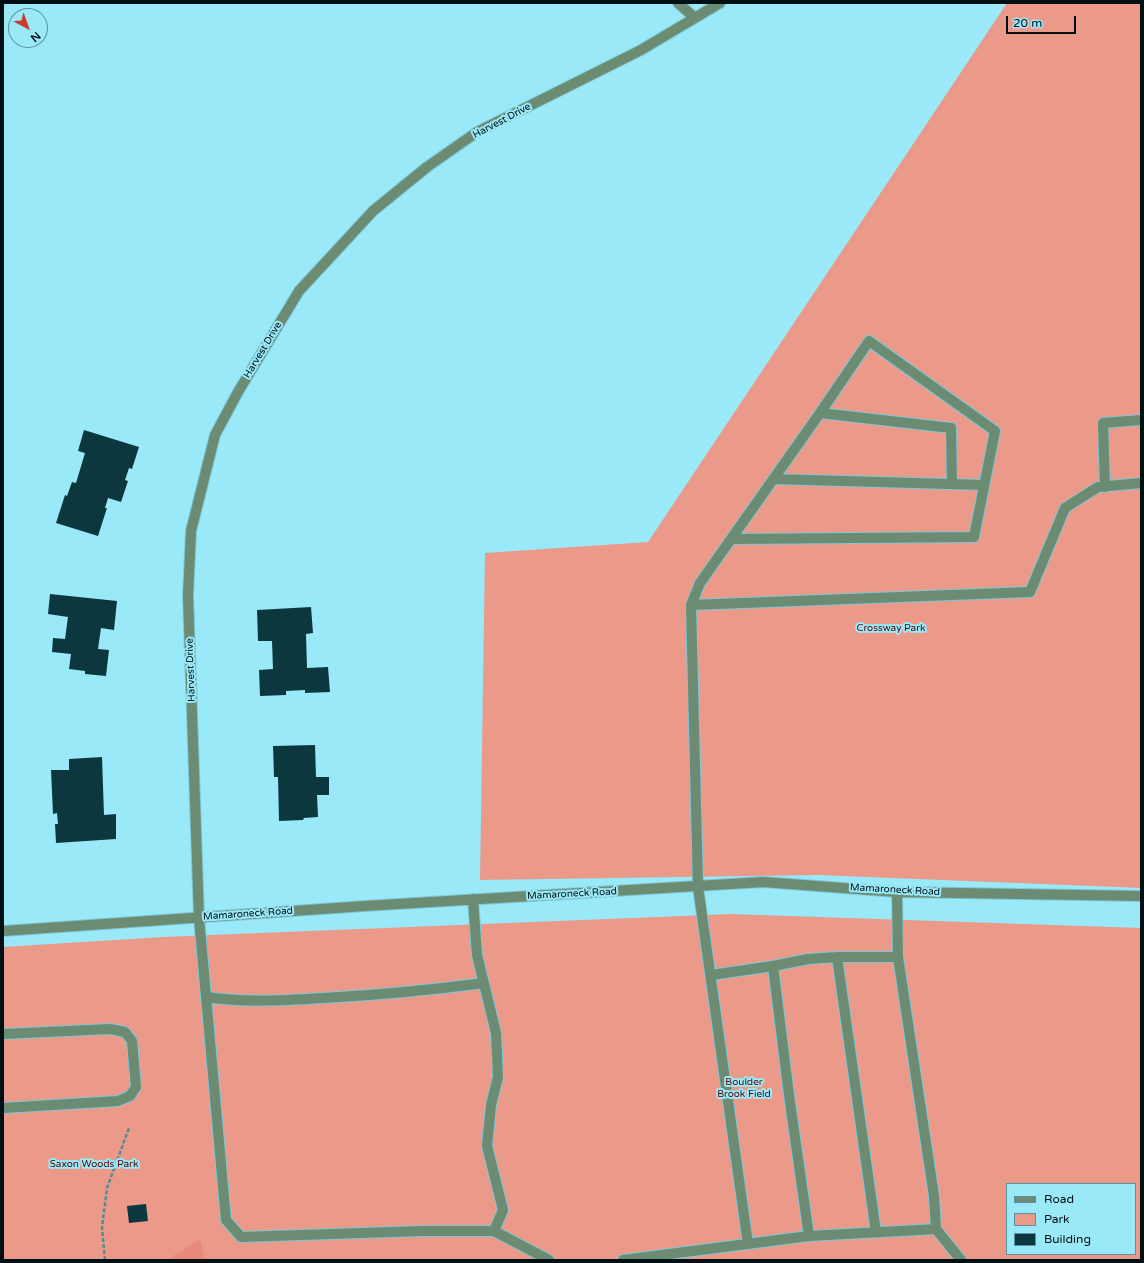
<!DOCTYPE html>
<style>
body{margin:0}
#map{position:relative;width:1144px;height:1263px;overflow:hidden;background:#9ae9f9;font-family:"Varela Round",sans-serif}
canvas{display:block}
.frame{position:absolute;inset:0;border:4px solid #000f13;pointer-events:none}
.legend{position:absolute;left:1006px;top:1183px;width:130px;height:72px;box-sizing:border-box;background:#9ae9f9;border:1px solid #5c929d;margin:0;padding:5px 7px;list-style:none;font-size:12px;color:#000f13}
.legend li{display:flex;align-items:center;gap:8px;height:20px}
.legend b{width:20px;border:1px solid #5c929d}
.north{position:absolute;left:8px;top:8px;width:40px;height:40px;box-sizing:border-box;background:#9ae9f9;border:1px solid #5c929d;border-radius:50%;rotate:139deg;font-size:11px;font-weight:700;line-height:16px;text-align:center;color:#000f13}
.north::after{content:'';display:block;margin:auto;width:14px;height:18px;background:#ca3e29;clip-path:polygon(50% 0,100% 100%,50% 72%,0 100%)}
.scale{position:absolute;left:1006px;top:16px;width:70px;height:18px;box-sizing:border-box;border:2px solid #000f13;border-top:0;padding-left:5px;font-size:12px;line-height:14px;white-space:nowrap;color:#000f13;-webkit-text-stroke:3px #9ae9f9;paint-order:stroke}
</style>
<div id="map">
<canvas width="1144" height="1263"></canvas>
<div class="frame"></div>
<ul class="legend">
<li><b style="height:5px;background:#6b8c73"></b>Road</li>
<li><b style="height:11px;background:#eb9a8a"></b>Park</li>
<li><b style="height:11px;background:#0c373f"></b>Building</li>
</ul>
<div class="north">N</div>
<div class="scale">20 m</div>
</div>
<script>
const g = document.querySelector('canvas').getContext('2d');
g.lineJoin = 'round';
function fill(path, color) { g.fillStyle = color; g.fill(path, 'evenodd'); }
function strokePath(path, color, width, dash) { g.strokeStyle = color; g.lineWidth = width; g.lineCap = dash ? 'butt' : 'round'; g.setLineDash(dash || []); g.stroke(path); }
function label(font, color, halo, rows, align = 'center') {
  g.font = font + ' "Varela Round",sans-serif'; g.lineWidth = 4; g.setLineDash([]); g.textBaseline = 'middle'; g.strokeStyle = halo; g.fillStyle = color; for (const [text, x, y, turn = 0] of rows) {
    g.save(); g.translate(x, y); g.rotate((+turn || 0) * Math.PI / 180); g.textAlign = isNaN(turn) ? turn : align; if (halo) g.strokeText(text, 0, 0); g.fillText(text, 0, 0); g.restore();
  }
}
fill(new Path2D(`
 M1007,3H1141V888L818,875L480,880L485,553L648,542Z
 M731,914L1141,928V1260H3V947L162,937ZM1007,1184H1135V1254H1007Z`), '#eb9a8a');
fill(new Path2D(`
 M200,1239L205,1260H170V1258Z`), '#e78a79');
fill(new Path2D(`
 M84,430L139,447L132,469L129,468L125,480L128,481L121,502L108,498L105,508H107L98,536L56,523L65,495L67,496L72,482L76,483L85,453L78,451Z
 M50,594L117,601L114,630L101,628L98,649L109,650L106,676L85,674V671L69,669L71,654L52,652L53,638L65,639L68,617L48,614Z
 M311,607L313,633L306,634L307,668L328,667L330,692L305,693V690L286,691V695L260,696L259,670L273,669L272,641H258L257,610Z
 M315,745L316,777H329V795H317L318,817L304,818L303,820L279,821L278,777H274L273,746Z
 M102,757L104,815L116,814V839L56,843L55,824H58L57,813L53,814L51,770H69V759Z
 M146,1204L148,1221L129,1223L127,1206Z`), '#0c373f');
const minor = new Path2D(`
 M678,3L695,18
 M820,413L951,428L952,484
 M773,479L984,485
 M1105,487L1103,423L1141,420
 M691,605L700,583L820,413L869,341L995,431L974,537L731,539
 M897,892L898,957L934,1196L936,1229L961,1260
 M473,899L477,955L496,1033L498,1077L491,1105L487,1146L503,1210L494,1231
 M3,931L365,906L763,882L897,892L1141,896
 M773,966L808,959L837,957
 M711,975L773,966L789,1095L809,1236
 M206,997C246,1003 284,1000 324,998C378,995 431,990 484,983
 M3,1034L110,1029L125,1032L132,1041L136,1087L130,1096L118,1101L3,1108
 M876,1232L837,957H898
 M748,1244L698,887L691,605L1030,592L1065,508L1098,487L1141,483
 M549,1260L494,1231H422L241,1237L226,1220L199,918L188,596L191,531L215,435L238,392L299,291L373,211L427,167L477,132L641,50L720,3
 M623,1260L809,1236L936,1229`);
strokePath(minor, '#81c6d4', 12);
strokePath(new Path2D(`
 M105,1260L102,1228L107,1188L129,1128`), '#578a95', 2.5, [4, 2]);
strokePath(minor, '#6b8c73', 10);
label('10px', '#000f13', '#9ae9f9', [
 ["Harvest Drive",502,121,-28],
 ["Harvest Drive",263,350,-59],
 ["Harvest Drive",191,670,-92],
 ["Mamaroneck Road",895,890,3],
 ["Mamaroneck Road",572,894,-3],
 ["Mamaroneck Road",248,914,-4]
]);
label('10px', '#580200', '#9ae9f9', [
 ["Crossway Park",891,628],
 ["Boulder",744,1082],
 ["Brook Field",744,1094],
 ["Saxon Woods Park",94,1164]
]);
</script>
